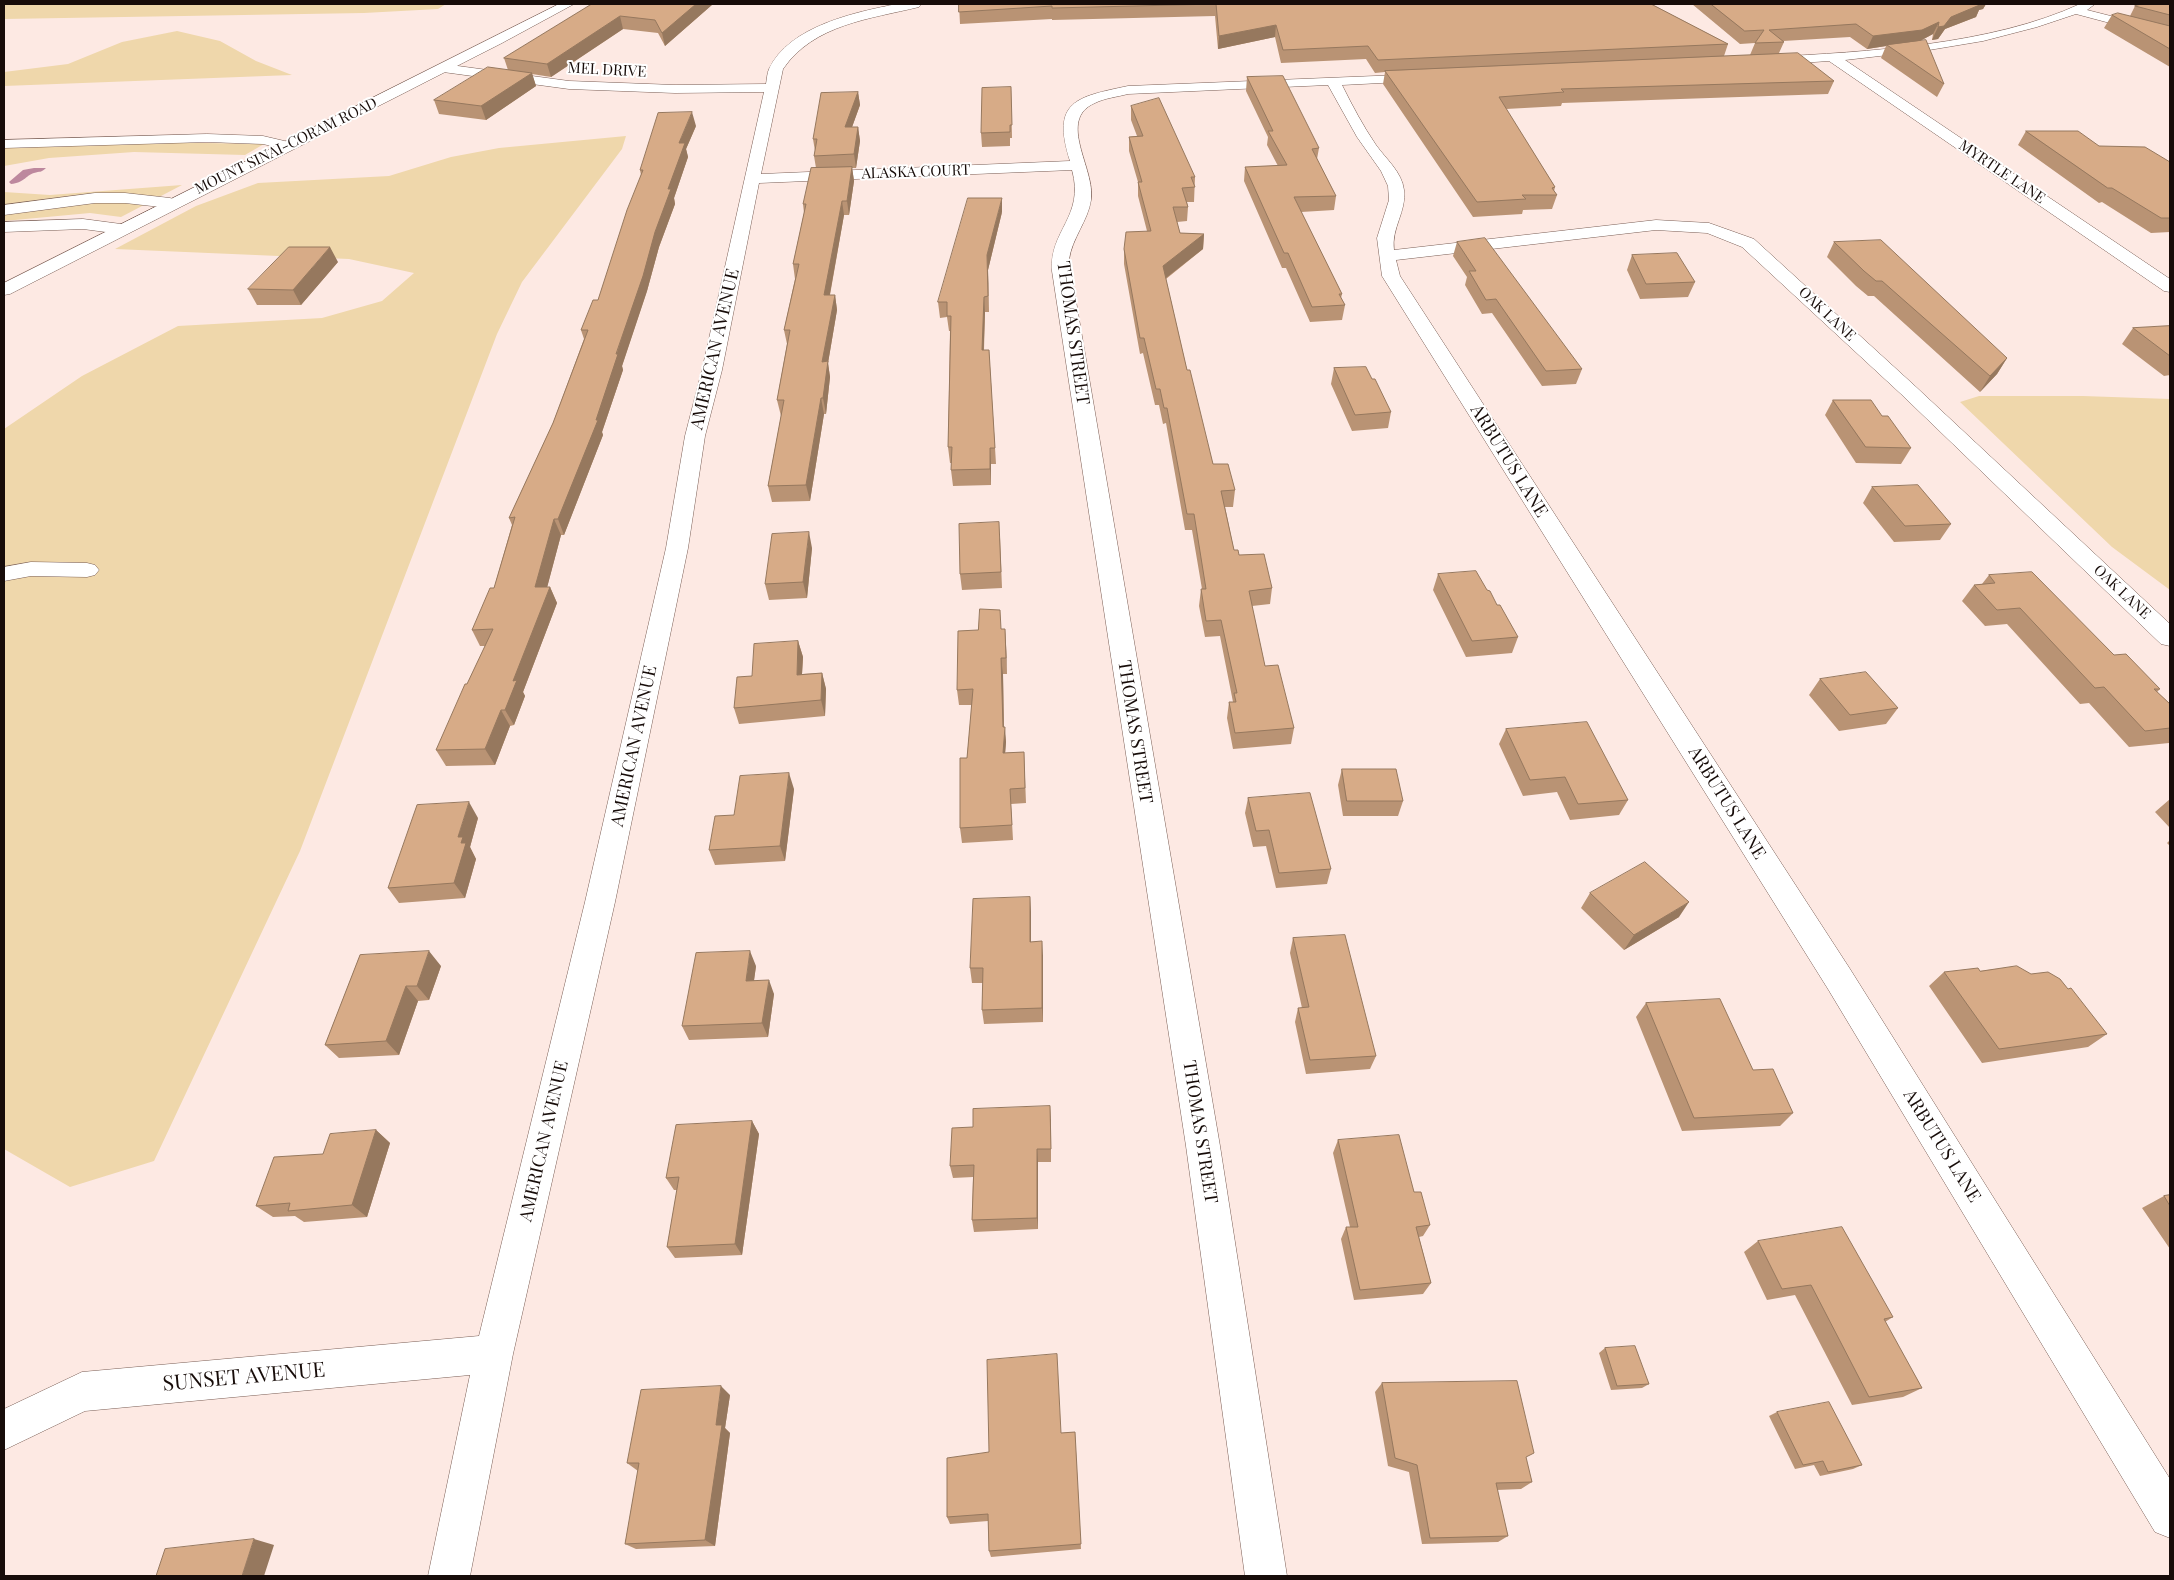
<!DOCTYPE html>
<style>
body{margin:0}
#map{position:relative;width:2174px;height:1580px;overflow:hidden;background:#fde9e3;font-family:"Playfair Display",serif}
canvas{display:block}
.frame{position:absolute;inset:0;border:5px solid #170c09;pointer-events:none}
</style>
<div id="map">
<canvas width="2174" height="1580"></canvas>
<div class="frame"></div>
</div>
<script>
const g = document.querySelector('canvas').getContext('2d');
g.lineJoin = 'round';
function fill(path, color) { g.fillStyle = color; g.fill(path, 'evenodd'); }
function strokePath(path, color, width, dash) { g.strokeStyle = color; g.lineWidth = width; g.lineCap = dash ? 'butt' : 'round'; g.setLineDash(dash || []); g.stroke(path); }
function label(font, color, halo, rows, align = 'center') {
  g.font = font + ' "Playfair Display",serif'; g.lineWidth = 4; g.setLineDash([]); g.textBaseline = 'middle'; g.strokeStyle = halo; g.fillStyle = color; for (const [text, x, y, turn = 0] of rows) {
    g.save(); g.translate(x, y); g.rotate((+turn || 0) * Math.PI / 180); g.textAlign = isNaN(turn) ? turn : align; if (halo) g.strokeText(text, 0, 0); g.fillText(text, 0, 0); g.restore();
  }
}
fill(new Path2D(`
 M4,4H446L438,9L364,13L4,19Z
 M177,31L220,41L256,61L292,75L4,86V72L68,64L122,42Z
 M626,136L622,149L522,282L497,334L300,851L154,1161L70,1187L4,1149V429L82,376L178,326L322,318L382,301L414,273L349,259L115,249L196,206L258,183L389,176L451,157L499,148Z
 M146,142L264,144L245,155L134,152L49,158L4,166V146Z
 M182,185L121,217L90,213L4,221V192L50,195Z
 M1979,396H2083L2170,399V590L2112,547L1960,402Z`), '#efd7ab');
fill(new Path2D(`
 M34,168H46C41,173 40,171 34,173C25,176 24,183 11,184L9,182L23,170Z`), '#bd889e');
const minor = new Path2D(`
 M897,4H921L919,7C870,19 814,24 783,69L761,174L1070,161C1051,101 1076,97 1128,86L1425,74L1427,77L1420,81L1342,85C1352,105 1363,126 1376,145C1386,159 1402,172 1404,190C1407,211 1391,228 1394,250L1656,220L1709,223L1754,239L1915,386L2170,624V646L2161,644L1901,394L1742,247L1707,233L1656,230L1396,260L1400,276L1850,969L2170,1479V1538L2155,1532L1828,989L1382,276L1377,238L1389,200L1388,186L1381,171L1357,137L1328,85L1128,94C1117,97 1105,98 1095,103C1056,120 1096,169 1091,200C1088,221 1072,238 1069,260L1220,1146L1287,1576H1245L1186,1146L1052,271C1049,230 1085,217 1072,170L759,183L722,370L705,436L688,548L615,902L513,1354L470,1576H428L470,1375L85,1411L4,1450V1409L82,1372L479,1336L585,902L666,548L685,436L702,370L764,92L675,93L569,89L443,72L436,68L443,64L569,81L675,85L766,84C767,79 767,73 769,69C789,26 856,12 897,4Z
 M2080,4H2095L2087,10L2170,31V39L2076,14L2037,27L1983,41L1923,51L1845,60L2170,279V292L2164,291L1829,61L1770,65L1763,61L1770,57C1866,52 1992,45 2080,4Z
 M207,134L263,136L293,143L295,146L293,149L288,150L263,144L207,142L4,148V140Z
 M95,193H125L170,198L176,200L178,203L176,206L170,208L125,203H95L4,215V205Z
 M83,219L121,224L127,225L129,229L127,233L121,234L83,229L4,232V222Z
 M31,562L87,563L95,565L99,570L95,575L87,577L31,576L4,581V567Z`);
const secondary = new Path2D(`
 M559,4H574L502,43L10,294L4,295V283Z`);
strokePath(minor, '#7a5e55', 1);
strokePath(secondary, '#7a5e55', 1);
fill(minor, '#fff');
fill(secondary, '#fff');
fill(new Path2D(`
 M592,4H713L665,46L658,33L623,29L551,77L532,74L536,86L486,120L439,114L434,100L508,70L504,58Z
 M959,4H1651L1728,44L1724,56L1750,55L1755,43L1740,44L1692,4H1986L1983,9L1979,10L1976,17L1945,29L1938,39L1932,40L1933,34L1920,41L1944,84L1937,97L1881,58L1886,46L1867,49L1850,37L1783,41L1784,42L1779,53L1834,81L1828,94L1562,103L1561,106L1506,109L1555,187L1554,191L1557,195L1552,209L1523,210L1522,214L1473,217L1383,84L1385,72L1375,73L1366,59L1281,63L1275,37L1218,49L1215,16L1052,20V19L960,24Z
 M2170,4V67L2104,28L2112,15L2130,16L2135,6Z
 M1247,77L1319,148L1317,159L1336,196L1334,210L1301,212L1342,294L1341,298L1345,305L1342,320L1310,322L1286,268H1282L1244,181L1245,167L1278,166L1267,145L1268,137L1246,91Z
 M1011,87L1012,138H1010V146L982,147L981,133Z
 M858,92L860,105L852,127H858L860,141L856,168H852L854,181L849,215H844L830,295H835L837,310L828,363L830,377L826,414H824L810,501L772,502L768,486L781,416L777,400L787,344L784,330L795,279L793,264L804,213L803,204L816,168L814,156L815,151L813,139Z
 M1131,106L1195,177L1194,202H1187L1188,207L1187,221L1177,222L1180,233L1204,234L1203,249L1166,279L1187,370L1213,464L1235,490L1233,507H1225L1234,550L1272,588L1270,604L1252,606L1265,666L1294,728L1291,744L1233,749L1227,718L1229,702H1233L1220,636L1205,637L1199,606L1201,589H1202L1192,530H1185L1166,423L1163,424L1159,405H1155L1143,353L1140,354L1124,264V249L1147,231L1138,196V182L1129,151V137L1137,136L1131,120Z
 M696,126L686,149L688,157L674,198L675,204L659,247L647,291L622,366L623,370L602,432L603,435L564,535H561L547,587H550L557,603L523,692L525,696L514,725L510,726L495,765L446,766L436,750L485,646H480L472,630L494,588L512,525L509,518L553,423L584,339L581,330L598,300L641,175L640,170Z
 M2026,131L2099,146L2170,162V232L2151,233L2102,202L2099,203L2018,145Z
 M1002,212L988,270L989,312H985L984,350H989L996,464H991V485L953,486L951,470L952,463H950L948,447L950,331H949L947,317L940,318L938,302Z
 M1457,242L1582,369L1576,384L1542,386L1492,313L1482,314L1465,285L1467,277L1453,256Z
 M1834,242L2007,358L1997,374L1980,392L1874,296H1868L1856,286L1827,257Z
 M1632,255L1695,282L1688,297L1640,299L1627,270Z
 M338,262L301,305H257L248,289Z
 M2170,326V375L2164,376L2122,344L2133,328Z
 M1334,368L1372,379L1391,412L1388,428L1352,431L1331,384Z
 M1833,400L1882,416L1911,448L1901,464L1856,463L1825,415Z
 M1872,487L1951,524L1940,540L1894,542L1863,503Z
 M1000,538L1002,588L962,590L960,574Z
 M812,548L807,598L769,600L765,584Z
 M1438,574L1487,590L1518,637L1512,653L1466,657L1433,590Z
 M1989,575L2114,655L2160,689L2157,692L2170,704V741L2169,743L2129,747L2089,703L2080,704L2007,624L1985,626L1962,601L1974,585L1982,584Z
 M1002,629H1005L1006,645L1007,674H1003L1004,727L1006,742L1005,753L1024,752L1026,803L1011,804L1013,840L962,843L960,828L972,705H959L957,690Z
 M798,641L803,657L802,674L822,673L826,689L825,716L739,724L734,708L752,676Z
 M1820,679L1898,708L1886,724L1839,731L1809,695Z
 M1506,729L1628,800L1619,815L1570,820L1557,792L1523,796L1499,744Z
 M1342,769L1403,801L1398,816H1343L1338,785Z
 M794,789L785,861L715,865L709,850L734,815Z
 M1248,798L1331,869L1327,884L1276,888L1266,846L1253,847L1245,813Z
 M2170,799V828L2155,812Z
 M478,818L470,847L476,859L465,898L399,903L388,888Z
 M2170,840V846L2167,843Z
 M1590,893L1679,917L1624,950L1581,908Z
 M1030,897L1031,942L1043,956V1022L984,1024L982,1010L983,983H972L970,968Z
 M1293,938L1376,1056L1370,1069L1306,1074L1295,1022L1298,1008H1302L1290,953Z
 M360,955L441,966L429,1000L418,1001L399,1055L339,1058L325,1045Z
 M756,966L754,980L774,994L768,1037L689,1040L682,1026Z
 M1980,971L2031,974L2068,989L2107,1034L2088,1047L1982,1063L1929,986L1944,972Z
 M1646,1003L1753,1070L1793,1113L1780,1126L1682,1131L1636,1017Z
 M1051,1119V1162H1038V1229L974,1232L972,1220L973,1177L953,1178L950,1166L973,1127Z
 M752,1121L759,1134L742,1255L675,1258L667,1247L677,1190H674L666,1178Z
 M376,1130L390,1143L367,1217L304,1222L295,1216L273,1217L256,1206L323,1154Z
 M1338,1140L1414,1192L1430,1225L1423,1236L1419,1237L1431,1283L1423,1294L1354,1300L1341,1239L1346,1227H1350L1333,1153Z
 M2170,1195V1249L2142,1208L2164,1196Z
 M1758,1241L1893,1317L1885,1322L1922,1388L1903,1397L1852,1405L1795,1295L1767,1300L1744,1252Z
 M1605,1348L1649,1384L1642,1388L1611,1390L1599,1353Z
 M1382,1383L1526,1459L1532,1482L1521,1489L1497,1490L1508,1536L1498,1542L1422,1544L1409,1472L1388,1466L1375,1392Z
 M730,1395L725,1428L730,1433L715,1546L636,1549L625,1544L638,1471L627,1463Z
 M1777,1412L1862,1465L1853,1469L1820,1476L1814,1465L1795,1469L1769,1416Z
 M1075,1432L1081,1549L991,1557L989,1551L988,1521L950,1524L947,1517L989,1452L1061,1433Z`), '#b99374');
fill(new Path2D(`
 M696,4H713L665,46L662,33Z
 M1972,4H1986L1983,9L1979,10L1976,17L1945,29L1938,39L1932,40L1938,27L1951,17Z
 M620,16L623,29L551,77L547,64Z
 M1939,22L1933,34L1916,43L1887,45L1886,46L1867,49L1873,36Z
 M1276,25L1275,37L1218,49L1219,36Z
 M532,73L536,86L486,120L481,106Z
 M858,92L860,105L847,141L845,127Z
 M692,112L696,126L686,149L688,157L674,198L675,204L659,247L647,291L622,366L623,370L602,432L603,435L564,535L558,519L596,420L655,232L668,189L679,143Z
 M858,127L860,141L856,168L854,154Z
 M852,167L854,181L849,215L847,201Z
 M1002,198V212L988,270L989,312L987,255Z
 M842,201L844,215L827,310L824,295Z
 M1204,234L1203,249L1162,281L1163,266Z
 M330,247L338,262L301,305L293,290Z
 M835,295L837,310L828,363L830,377L826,414L823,398L822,362Z
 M984,297L985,312L983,366L982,350Z
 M2007,358L1997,374L1980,392L1990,376Z
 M821,398L824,414L810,501L806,485Z
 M990,448L991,464V485L990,469Z
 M554,519L561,535L543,603L535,587Z
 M809,532L812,548L807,598L803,582Z
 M550,587L557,603L523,692L525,696L514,725L505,710L513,681Z
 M1005,629L1006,645L1007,674L1006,658Z
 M798,641L803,657L801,691L797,675Z
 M1001,658L1003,674L1004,740L1005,727L1006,742L1004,768L1003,753Z
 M822,673L826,689L825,716L821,700Z
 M501,710L510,726L495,765L485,749Z
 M789,773L794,789L785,861L780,846Z
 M469,802L478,818L470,847L476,859L465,898L454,883L458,837Z
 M1030,897L1031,912V956L1030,942Z
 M1689,902L1679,917L1624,950L1634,935Z
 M1042,941L1043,956V1022L1042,1008Z
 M429,951L441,966L429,1000L417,986Z
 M750,951L756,966L752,995L746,981Z
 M769,980L774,994L768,1037L762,1023Z
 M406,986L418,1001L399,1055L386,1041Z
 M1050,1106L1051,1119V1162V1149Z
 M752,1121L759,1134L742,1255L735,1244Z
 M376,1130L390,1143L367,1217L352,1205Z
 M1037,1149L1038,1162V1229L1037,1218Z
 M721,1386L730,1395L725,1428L730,1433L715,1546L705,1540L716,1425Z
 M254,1539L274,1545L264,1576H242Z`), '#96785e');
const building = new Path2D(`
 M592,4H696L662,33L655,20L620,16L547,64L504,58Z
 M959,4H1651L1728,44L1378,60L1368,46L1283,50L1276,25L1219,36L1216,4L1052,8V6L959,12Z
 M1711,4H1982L1951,17L1944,26L1938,27L1939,22L1922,30L1873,36L1856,24L1769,30L1784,42L1755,43L1764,30L1745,31Z
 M2141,4H2170V15L2135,6Z
 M2118,13L2170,26V49L2112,15Z
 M1926,40L1944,84L1887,45Z
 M1798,53L1834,81L1561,89L1564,92L1499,97L1555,187L1552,188L1557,195H1522L1526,199L1477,202L1385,71Z
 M488,67L532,73L481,106L434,100Z
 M1283,76L1319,148L1312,149L1336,196L1294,197L1342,294H1339L1345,305L1312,307L1288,253H1284L1245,167L1287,165L1268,131H1273L1247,77Z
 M1011,87L1012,125H1010V132L981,133L982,88Z
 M858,92L845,127H858L854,154L814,156L817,139H813L821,93Z
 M1159,98L1195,177H1191L1195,187L1182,188L1188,207H1173L1180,233L1204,234L1163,266L1187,370H1190L1213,464H1228L1235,490L1221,491L1234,550H1238L1239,555L1264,554L1272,588L1249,591L1265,666L1278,665L1294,728L1235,733L1229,702H1236L1234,693H1237L1221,620L1206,621L1201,589H1206L1194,514H1187L1167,408H1164L1160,389H1156L1144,338H1140L1124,249L1126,232L1151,231L1138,182H1142L1129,137L1143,136L1131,106Z
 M692,112L679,143H685L668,189H671L655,232L643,276L616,354H618L596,420H598L558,519H554L535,587H550L513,681L517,680L505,710H501L485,749L436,750L465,684H467L493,629L472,630L490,588H494L515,517L509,518L553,423L588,330H581L593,300H598L627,210L643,170H640L658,113Z
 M2026,131H2078L2099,146L2145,147L2170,162V218H2161L2112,188H2108Z
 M852,167L847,201H842L824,295H835L822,362L828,361L823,398H821L806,485L768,486L784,400H777L790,330H784L799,264H793L806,204H803L811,168Z
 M968,198H1002L987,255L988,296L984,297L982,350H989L995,448H990V469L951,470L952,447H948L951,316H947V302H938Z
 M1485,238L1582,369L1546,371L1496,299L1486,300L1469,271H1476L1457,242Z
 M1881,240L2007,358L1990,376L1882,281H1876L1864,271L1834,242Z
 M289,247H330L293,290L248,289Z
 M1677,253L1695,282L1646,284L1632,255Z
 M2170,326V356L2133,328Z
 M1366,367L1372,379H1375L1391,412L1355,415L1334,368Z
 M1833,400H1871L1882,416H1888L1911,448L1866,447Z
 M1918,485L1951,524L1905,526L1872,487Z
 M999,522L1001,572L960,574L959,524Z
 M809,532L803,582L765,584L772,534Z
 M1476,571L1487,590L1490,591L1497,605H1500L1518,637L1472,641L1438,574Z
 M2032,572L2114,655L2126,654L2160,689H2154L2170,704V728L2145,731L2104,687L2095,688L2020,608L1997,610L1974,585L1995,583L1989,575Z
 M980,609L1000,610L1001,629H1005L1006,658H1001L1003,727H1005L1003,753L1024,752L1025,788L1010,789L1012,825L960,828V758H967L973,689L957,690L958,631L978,630Z
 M798,641L797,675L822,673L821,700L734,708L737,677L752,676L754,644Z
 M1866,672L1898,708L1850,715L1820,679Z
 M1587,722L1628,800L1578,804L1565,777L1530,780L1506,729Z
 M1342,769H1396L1403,801H1347Z
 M789,773L780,846L709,850L715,816L734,815L740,776Z
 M1310,793L1331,869L1279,873L1269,830L1256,831L1248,798Z
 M469,802L458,837H463L461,843H466L454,883L388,888L417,805Z
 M1645,862L1689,902L1634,935L1590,893Z
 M1030,897V942L1042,941V1008L982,1010L983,968H970L973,899Z
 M1345,935L1376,1056L1310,1060L1298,1008L1309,1007L1293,938Z
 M429,951L417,986H406L386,1041L325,1045L360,955Z
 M750,951L746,981L769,980L762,1023L682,1026L696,953Z
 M2017,966L2031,974L2048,972L2060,979L2068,989L2071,988L2107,1034L1999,1049L1944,972L1978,968L1980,971Z
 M1720,999L1753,1070L1773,1069L1793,1113L1694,1118L1646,1003Z
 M1050,1106L1051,1149H1037V1218L972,1220L974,1165L950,1166L952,1128L973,1127V1109Z
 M752,1121L735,1244L667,1247L679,1177L666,1178L676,1125Z
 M376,1130L352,1205L288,1211L290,1203L256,1206L274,1157L323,1154L330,1134Z
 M1399,1135L1414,1192H1421L1430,1225L1416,1227L1431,1283L1360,1290L1346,1227H1358L1338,1140Z
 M2170,1195V1206L2164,1196Z
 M1842,1227L1893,1317L1884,1319L1922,1388L1869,1397L1811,1285L1782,1289L1758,1241Z
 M1635,1346L1649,1384L1617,1386L1605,1348Z
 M1057,1354L1061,1433L1075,1432L1081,1544L989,1551L988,1514L947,1517V1458L989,1452L987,1360Z
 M1517,1381L1534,1453L1526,1457L1532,1482L1496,1483L1508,1536L1430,1538L1417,1465L1395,1458L1382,1383Z
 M721,1386L716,1425H722L705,1540L625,1544L639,1463H627L641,1390Z
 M1829,1402L1862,1465L1828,1472L1823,1461L1803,1465L1777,1412Z
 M254,1539L242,1576H156L165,1549Z`);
fill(building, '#d7ab87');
strokePath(building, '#96785e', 1);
label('15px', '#170c09', '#fff', [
 ["MEL DRIVE",607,70,3],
 ["MOUNT SINAI-CORAM ROAD",286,146,-26],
 ["ALASKA COURT",916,172,-2],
 ["MYRTLE LANE",2002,172,34],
 ["OAK LANE",1827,314,43],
 ["OAK LANE",2122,592,43]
]);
label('18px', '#170c09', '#fff', [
 ["THOMAS STREET",1073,333,82],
 ["AMERICAN AVENUE",715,349,-77],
 ["ARBUTUS LANE",1509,461,58],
 ["THOMAS STREET",1135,732,81],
 ["AMERICAN AVENUE",634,746,-78],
 ["ARBUTUS LANE",1727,803,58],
 ["THOMAS STREET",1200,1132,81],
 ["AMERICAN AVENUE",544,1141,-77],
 ["ARBUTUS LANE",1942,1146,58]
]);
label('21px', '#170c09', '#fff', [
 ["SUNSET AVENUE",244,1377,-5]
]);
</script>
